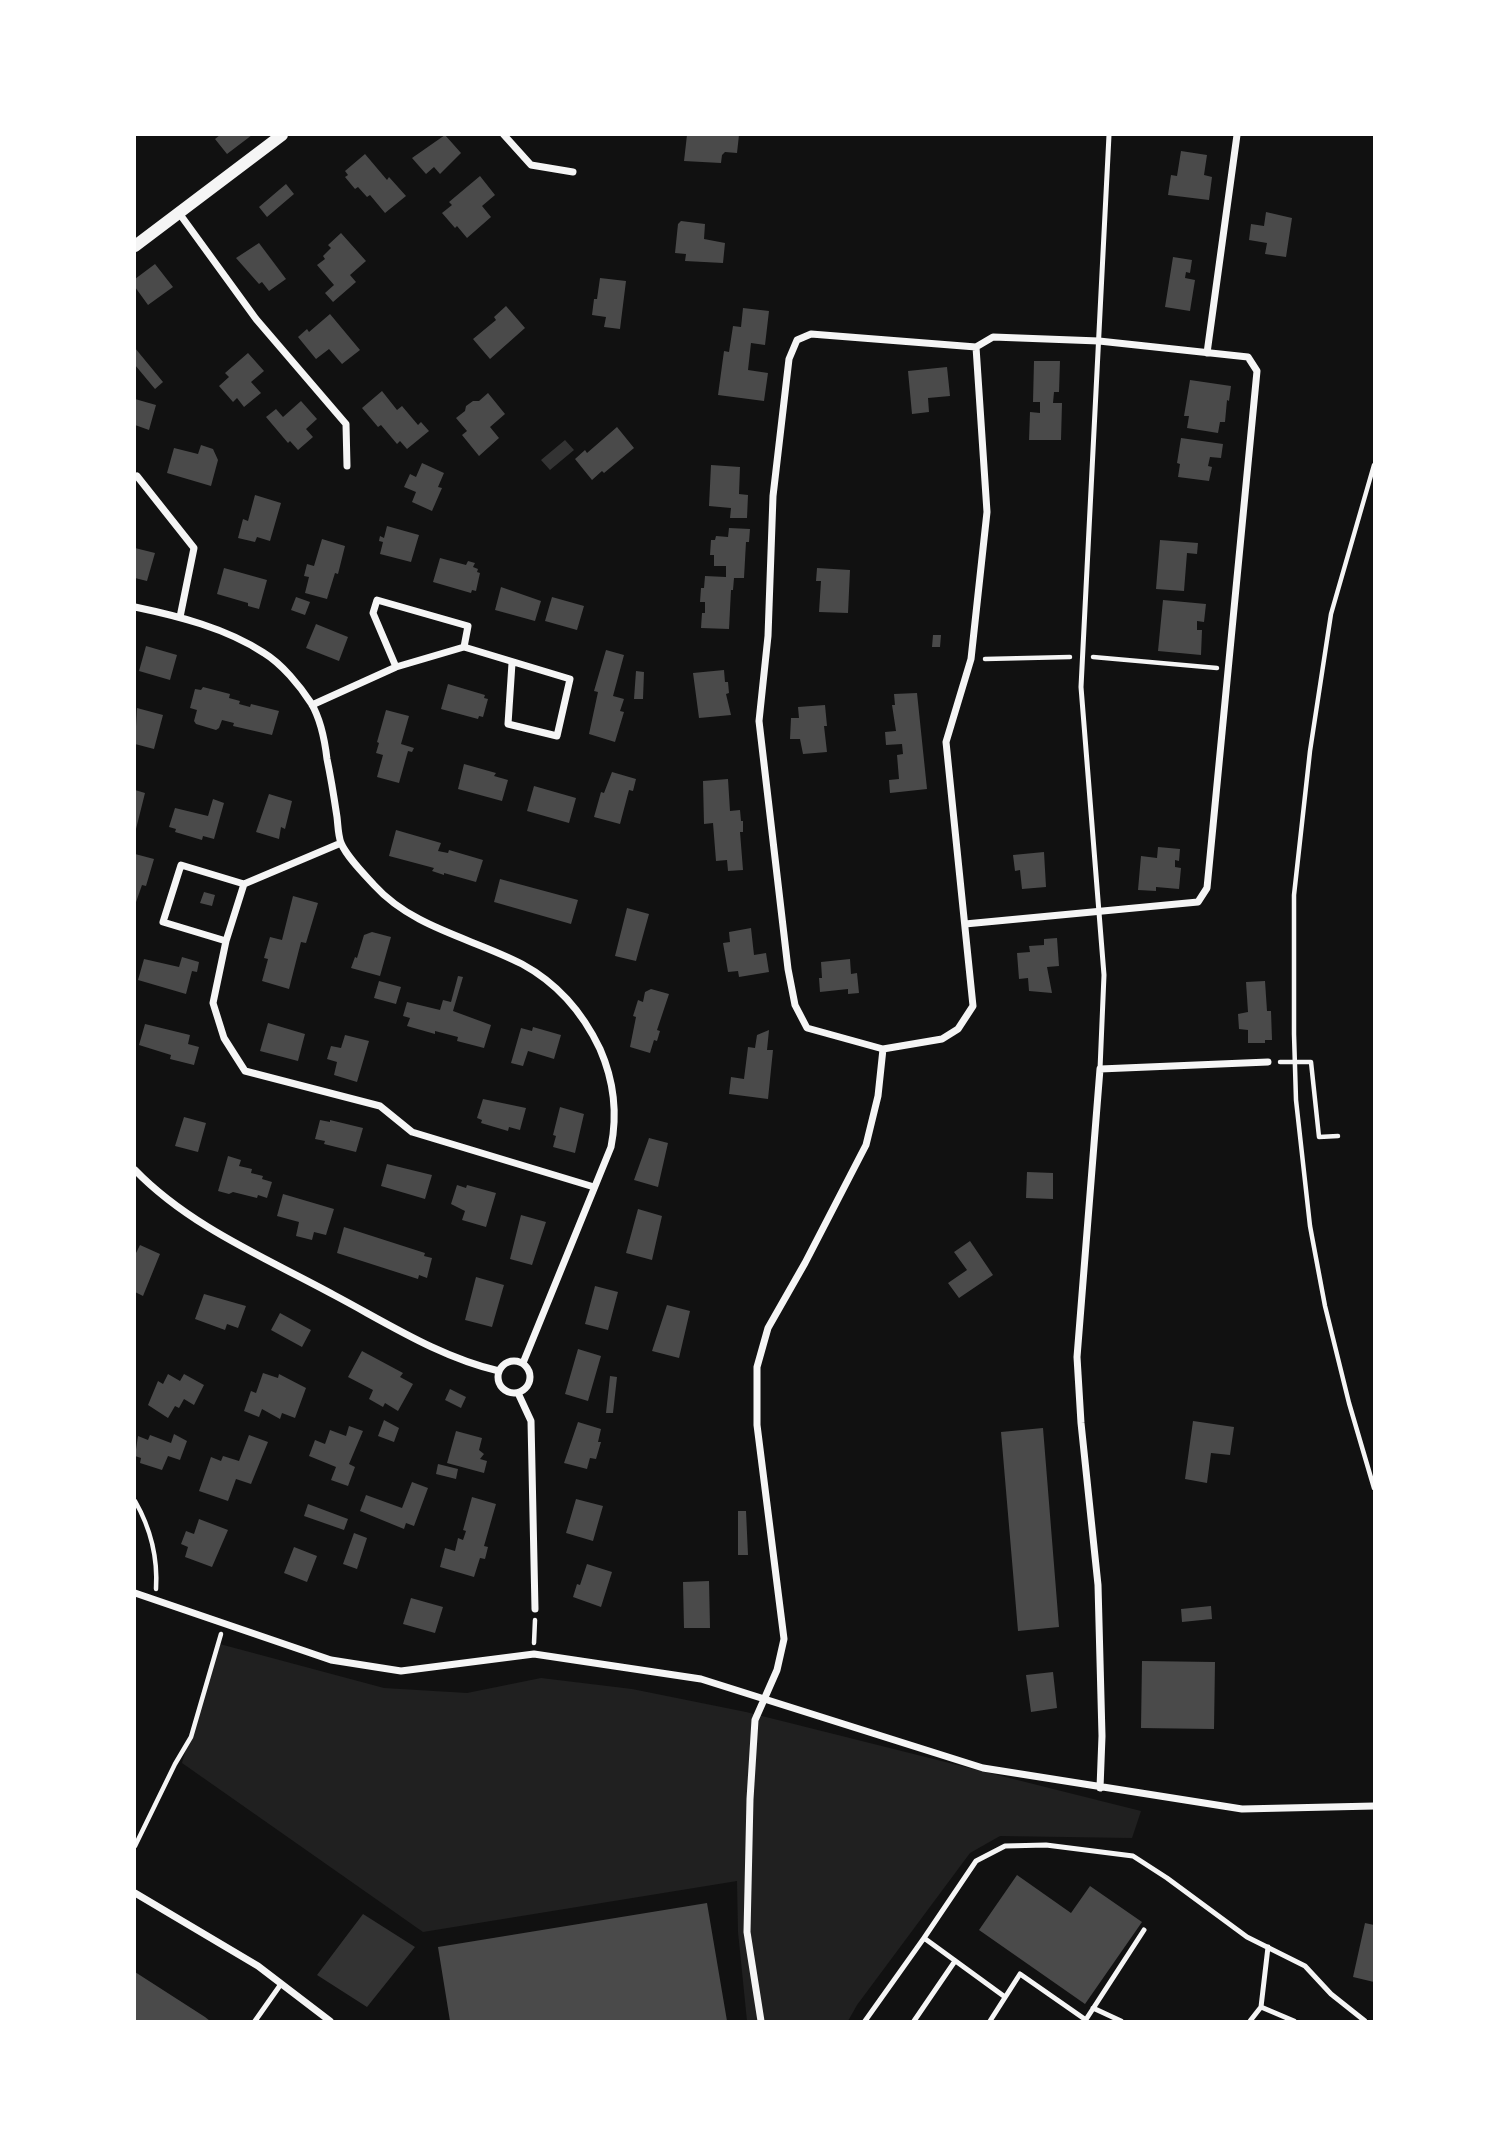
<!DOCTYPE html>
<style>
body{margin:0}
#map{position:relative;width:1509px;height:2156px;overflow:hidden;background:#111;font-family:"Public Sans",sans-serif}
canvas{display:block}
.frame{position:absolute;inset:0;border:136px solid #fff;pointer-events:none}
</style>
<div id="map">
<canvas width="1509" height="2156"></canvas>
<div class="frame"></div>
</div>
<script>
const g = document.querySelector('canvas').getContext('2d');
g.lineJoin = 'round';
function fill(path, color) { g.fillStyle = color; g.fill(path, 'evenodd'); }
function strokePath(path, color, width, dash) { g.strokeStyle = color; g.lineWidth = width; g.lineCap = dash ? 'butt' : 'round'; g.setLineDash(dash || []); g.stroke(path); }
fill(new Path2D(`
 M216,1643L384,1688L467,1693L541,1678L632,1689L746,1712L1141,1811L1132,1838L1000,1836L970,1853L857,2005L848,2021H747L738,1932L737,1881L423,1932L182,1763Z`), '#202020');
fill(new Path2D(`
 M565,440L574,450L550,470L541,460Z
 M363,1914L415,1947L367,2007L317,1975Z`), '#333');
fill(new Path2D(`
 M220,135H252L227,154L215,139Z
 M445,135L461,153L440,174L434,167L426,174L412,158Z
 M687,135H739L737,153L725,152L722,155L721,163L684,161Z
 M1181,151L1207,155L1204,175L1212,177L1209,200L1168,195L1171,175L1177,176Z
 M365,154L387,180L389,177L406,196L385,213L370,195L367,197L358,187L355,189L345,177L348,175L345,171Z
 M480,176L495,195L482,206L491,217L467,238L457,226L455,228L442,213L452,205L449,202Z
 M286,184L294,194L267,217L259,207Z
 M1266,212L1292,218L1286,257L1265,254L1267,243L1249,240L1251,224L1264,226Z
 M681,221L705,224L704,239L725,243L723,263L685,261L686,254L675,253L678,224Z
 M341,233L366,261L350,275L356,282L333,302L325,293L334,285L317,265L325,259L323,256L331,248L328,245Z
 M259,243L286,279L269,291L262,282L259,284L236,258Z
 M1173,257L1192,260L1190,273L1186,272L1185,278L1195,280L1190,311L1165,307Z
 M155,264L173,287L148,305L135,287V279Z
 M600,278L626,281L620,329L604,327L606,317L592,315L594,299H597Z
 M506,306L525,328L490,359L473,339L496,320L494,317Z
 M743,308L769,311L765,345L751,343L748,370L768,373L764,401L718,395L724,351L729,352L733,326L741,327Z
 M330,314L360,350L342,364L329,349L316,359L298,337L307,329L309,332Z
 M135,348L163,382L155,389L135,365Z
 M248,353L264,371L251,382L261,393L244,407L237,398L233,402L219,386L229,377L225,373Z
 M1034,361H1060L1059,392H1054L1053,403H1062L1061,440H1029L1030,412L1040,413V402H1033Z
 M947,367L950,396L928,398L929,412L912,414L908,371Z
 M1190,380L1231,386L1229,401L1227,400L1225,422H1220L1218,433L1187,428L1189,416H1184Z
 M382,391L397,410L402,406L418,425L421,422L429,431L407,449L400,441L397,444L381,425L378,427L362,408Z
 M488,393L505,414L490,427L499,438L479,456L462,435L467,431L456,418L465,411L466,406L473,401H479Z
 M135,399L156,405L149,430L135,425Z
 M301,401L317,419L306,429L313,437L298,450L290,441L288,443L266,417L276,409L283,417Z
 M617,427L634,448L604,473L602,471L592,480L575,459L585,450L587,453Z
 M1181,438L1223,444L1221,458L1210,457L1208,466L1212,467L1209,481L1178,477L1180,464L1177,463Z
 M201,445L213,449L218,460L211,486L167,473L174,448L198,454Z
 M422,463L444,473L438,487L442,488L432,511L412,502L416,492L404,487L410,474L416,477Z
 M711,465L740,467L739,494L748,495L747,518H730L731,508L709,506Z
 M255,495L281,503L270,541L257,537L255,542L238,538L243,519L248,521Z
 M387,526L419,535L411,562L380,554L383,542L379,541L380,536L384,538Z
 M729,528L750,529L749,542H746L744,578H734L733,590H731L729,629L701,628L702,613H705V602H700L701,588H704L705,576L726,577V566H714V555H710L711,540H715L716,536L728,537Z
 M322,539L345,546L338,574L335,573L327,599L305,593L309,577L304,576L307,564L314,566Z
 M1160,540L1198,543L1197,554L1187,553L1184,591L1156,589Z
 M135,548L155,553L147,581L135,578Z
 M440,558L466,565L468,561L475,563L473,567L478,569L477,572L480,573L476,591L472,590L471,593L433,582Z
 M224,568L267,580L259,609L248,606V603L217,594Z
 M817,568L850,570L848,613L819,612L821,581H816Z
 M501,587L541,601L535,621L495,610Z
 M296,597L310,602L305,615L291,610Z
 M552,597L584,606L577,630L545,621Z
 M1163,600L1206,604L1204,622L1197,621V630H1202L1201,655L1158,651Z
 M316,624L348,637L339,661L306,648Z
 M933,635H941L940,647H932Z
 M146,646L177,655L170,680L139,671Z
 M606,650L624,655L613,696L624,699L620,711L624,712L615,742L589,734L598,692L594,691Z
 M724,670L725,682H728L729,693L726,694L731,715L699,718L693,673Z
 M636,671L644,672L643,699H634Z
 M448,684L485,695L484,698L488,699L483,717L479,716L478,719L441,709Z
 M203,687L230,694L229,698L240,701L239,704L250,707L251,704L279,711L272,735L233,726L234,723L222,720L219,728L216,730L196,724L194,721L197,710L190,708L195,689L201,690Z
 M917,693L927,789L890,793L889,780L899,779L897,755L903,754L902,744L886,745L885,732L896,731L892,705H895L894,694Z
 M825,705L827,726H824L827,752L803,754L800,739H790L791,718H799L798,707Z
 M137,708L163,715L154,749L135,744Z
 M386,710L409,716L401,744L414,748L412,752L408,751L399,783L377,777L383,755L376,753L379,743L377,742Z
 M464,764L496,773L494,776L508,780L502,801L458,789Z
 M612,772L636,779L633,791L629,790L620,824L594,817L601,792L604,793Z
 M728,779L730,811L740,810L741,821H743V832H740L743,870L728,871L727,860L716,861L713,823L704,824L703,781Z
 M534,786L576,798L569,823L527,811Z
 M135,790L145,793L136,829L135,828Z
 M269,794L292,801L285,829L281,827L279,839L256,832Z
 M213,799L224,803L214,839L203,836L202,840L175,832L176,829L169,827L175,808L208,816Z
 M396,830L441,843L438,851L448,853L449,850L483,860L476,882L444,873V875L432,871L434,868L389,856Z
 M1158,847L1180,849L1179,861L1175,860V867L1181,868L1179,889L1156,887V891L1138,890L1141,856L1157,858Z
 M1044,852L1046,887L1022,889L1020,870L1015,871L1013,855Z
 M135,854L154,859L146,886L142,885L135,905Z
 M500,879L578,900L571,924L494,902Z
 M204,892L215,895L212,906L200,903Z
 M293,896L318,903L306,943L301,942L289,989L262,981L268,959L264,958L270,937L282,940Z
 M627,908L649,914L636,961L615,956Z
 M751,928L754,955L766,953L769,972L739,977L738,971L728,972L723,943L730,942L729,932Z
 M372,932L391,937L380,976L351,968L355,957L357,958L364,935Z
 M1057,938L1059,966L1047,967L1052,993L1029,991L1028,978L1019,979L1017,953L1030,952L1029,946L1044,945V939Z
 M182,957L199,962L197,972L192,971L186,994L138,980L144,959L179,967Z
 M850,959L851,974L857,973L859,993L848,994V989L820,992L819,978H822L821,962Z
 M458,976L463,977L453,1011L491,1025L484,1048L457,1041L458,1037L435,1031V1034L407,1026L410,1018L403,1016L407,1002L440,1010L443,1000L451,1002Z
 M379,981L401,987L396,1004L374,998Z
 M1265,981L1267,1011H1271L1272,1040H1265V1043H1248V1030L1239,1029L1238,1014L1248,1012L1246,982Z
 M651,989L669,994L657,1030L660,1031L657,1041L654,1040L650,1053L630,1047L636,1017L633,1016L638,1000L643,1002L645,992Z
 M268,1023L305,1034L298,1061L260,1051Z
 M145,1024L190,1035L188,1044L199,1047L194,1065L170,1059L171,1055L139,1045Z
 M533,1027L561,1035L554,1059L528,1051L523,1066L511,1063L521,1028L532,1031Z
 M769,1030L767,1050H773L768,1099L729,1094L731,1077L744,1079L748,1047L755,1048L757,1035Z
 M345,1035L369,1041L357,1082L334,1075L337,1062L327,1059L331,1046L341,1048Z
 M483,1099L526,1108L520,1130L509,1127L508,1131L481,1123L482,1120L477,1118Z
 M560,1107L584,1114L575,1153L553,1147L556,1136L553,1135Z
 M184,1117L206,1123L198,1152L175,1146Z
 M320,1120L330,1122V1120L363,1128L356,1152L324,1144L325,1141L315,1139Z
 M649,1138L668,1143L658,1187L634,1180Z
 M228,1156L241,1160L239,1166L252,1169L251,1173L263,1176L262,1179L272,1182L267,1198L258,1195L257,1198L233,1192L229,1194L218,1191Z
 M387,1164L432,1175L425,1199L381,1186Z
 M1027,1172L1053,1173V1199L1026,1198Z
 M457,1185L466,1188L467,1185L496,1193L486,1227L462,1220L465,1211L451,1204Z
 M283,1194L334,1209L326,1235L314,1232L312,1240L296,1236L299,1222L277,1216Z
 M638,1209L662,1216L652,1260L626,1253Z
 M521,1215L546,1222L532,1265L510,1259Z
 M344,1227L425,1253L424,1256L432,1258L427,1278L419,1275L418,1279L337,1253Z
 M970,1241L993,1275L959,1298L948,1283L967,1270L954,1252Z
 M140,1245L160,1254L143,1296L135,1292V1255Z
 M476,1277L504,1285L492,1327L465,1320Z
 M595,1286L618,1292L608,1330L585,1324Z
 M204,1294L246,1306L238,1328L227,1324L225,1330L195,1319Z
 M667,1305L690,1311L679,1358L652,1351Z
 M280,1313L311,1330L302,1347L271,1330Z
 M578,1349L601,1356L588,1401L565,1394Z
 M362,1351L403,1373L400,1377L413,1384L398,1411L385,1403L383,1407L369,1399L373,1390L348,1377Z
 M263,1373L278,1378L279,1374L306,1388L295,1418L282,1413L280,1419L262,1409L259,1417L244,1411L251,1391L256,1393Z
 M168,1374L180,1381L184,1374L204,1385L194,1405L184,1399L179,1408L175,1406L168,1418L148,1405L158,1381L163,1384Z
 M610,1376L617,1377L613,1413H606Z
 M450,1389L466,1397L461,1408L445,1400Z
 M384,1420L399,1428L394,1442L378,1436Z
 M1193,1421L1234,1427L1230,1455L1211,1453L1207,1483L1185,1479Z
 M578,1422L601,1429L598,1442H601L596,1459L590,1458L587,1469L564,1463Z
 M349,1426L363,1431L349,1464L355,1467L348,1486L331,1480L336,1467L309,1456L315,1440L325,1444L330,1430L346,1436Z
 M1043,1428L1059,1627L1018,1631L1001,1432Z
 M456,1431L482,1438L479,1450L484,1454L480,1459L487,1461L484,1473L447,1463Z
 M174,1434L187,1441L180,1460L168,1456L162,1470L140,1463L141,1458L135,1456L138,1436L148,1440L150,1435L171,1443Z
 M249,1435L268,1442L251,1484L236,1479L228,1501L199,1491L211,1457L221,1461L223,1456L239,1461Z
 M438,1464L458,1469L456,1479L436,1474Z
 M412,1482L428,1488L414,1526L406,1523L404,1529L360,1511L366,1495L402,1508Z
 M472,1497L496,1504L484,1546L488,1547L485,1559L480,1558L474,1577L440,1567L445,1548L455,1551L458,1538L463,1540L466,1531L463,1530Z
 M576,1499L603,1506L593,1541L566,1533Z
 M308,1504L348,1519L344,1530L304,1516Z
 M738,1511H746L748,1555H738Z
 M199,1519L228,1530L212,1567L185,1557L188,1547L181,1544L186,1531L194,1534Z
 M354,1533L367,1538L357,1569L343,1564Z
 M294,1547L317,1556L307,1582L284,1573Z
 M587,1564L612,1572L601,1607L573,1597L577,1584L580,1585Z
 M709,1581L710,1628H684L683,1582Z
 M411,1598L443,1607L435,1633L403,1624Z
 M1211,1606L1212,1619L1182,1622L1181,1609Z
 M1142,1661L1215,1662L1214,1729L1141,1728Z
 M1053,1672L1057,1708L1031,1712L1026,1675Z
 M1017,1875L1071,1913L1090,1886L1142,1922L1085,2004L979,1930Z
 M707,1903L727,2021H450L438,1947Z
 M1365,1923L1374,1925V1982L1353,1977Z
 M135,1972L205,2017L210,2021H135Z`), '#4a4a4a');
strokePath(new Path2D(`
 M1374,465L1331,614L1310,751L1294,895V1034L1296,1100L1310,1226L1325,1306L1349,1403L1374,1488
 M1093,657L1217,668
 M985,659L1070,657
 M1280,1062H1311L1319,1137L1338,1136
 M135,1501C151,1529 158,1557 156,1589
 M534,1643L535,1620
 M135,1846L175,1764L191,1737L221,1634`), '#f5f5f5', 4.5);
strokePath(new Path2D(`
 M1100,1069L1104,975L1081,687L1109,135
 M924,1938L976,1861L1005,1846L1046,1845L1133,1856L1167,1878L1247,1937L1305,1966L1331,1994L1365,2021
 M1268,1947L1261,2007L1294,2021
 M1093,2008L1121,2021
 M255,2021L281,1984
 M865,2021L924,1938L1005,1997
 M914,2021L955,1961
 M990,2021L1020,1974L1086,2020
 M1085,2021L1144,1930
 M1250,2021L1261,2007`), '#f5f5f5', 5);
strokePath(new Path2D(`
 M504,135L531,165L573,172
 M179,213L256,319L346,424L347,466
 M1207,353L1237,135
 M137,476L194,548L180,617
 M135,607C178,616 226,628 264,653C282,664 300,686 311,703C320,718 325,742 327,759C331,778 334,797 337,817C338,825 338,835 341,843C347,857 363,873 374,885C413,928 472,938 522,964C557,983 583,1013 600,1049C614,1081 618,1112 611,1147L523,1363
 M396,667L373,613L377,600L468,626L464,647
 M312,705L396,667L464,647L570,679L557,736L508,724L512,663
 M244,884L226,941L213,1003L224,1038L245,1071L380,1106L412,1132L594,1187
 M965,924L1198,902L1207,888L1257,371L1248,357L1099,341L993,337L976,347L811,334L797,340L789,359L773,496L768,636L759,721L788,969L795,1005L807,1028L883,1049L942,1039L958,1029L973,1006L946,742L971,659L987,512L976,347
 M226,941L163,922L181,865L244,884L341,843
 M135,1170C189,1226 266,1258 334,1295C387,1323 439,1357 499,1371
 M498 1377a16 16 0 1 1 32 0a16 16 0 1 1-32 0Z
 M518,1393L531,1421L535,1609
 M135,1593L331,1660L401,1671L534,1654L701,1679L983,1768L1242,1809L1374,1806
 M1100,1788L1102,1736L1098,1585L1081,1423L1077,1357L1100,1069L1268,1062
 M135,1893L258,1966L330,2021
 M761,2021L747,1932L750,1799L755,1720L777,1670L784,1639L757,1425V1367L768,1328L805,1263L866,1145L878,1096L883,1049`), '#f5f5f5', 7);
strokePath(new Path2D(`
 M135,246L282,135`), '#f5f5f5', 12);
</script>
